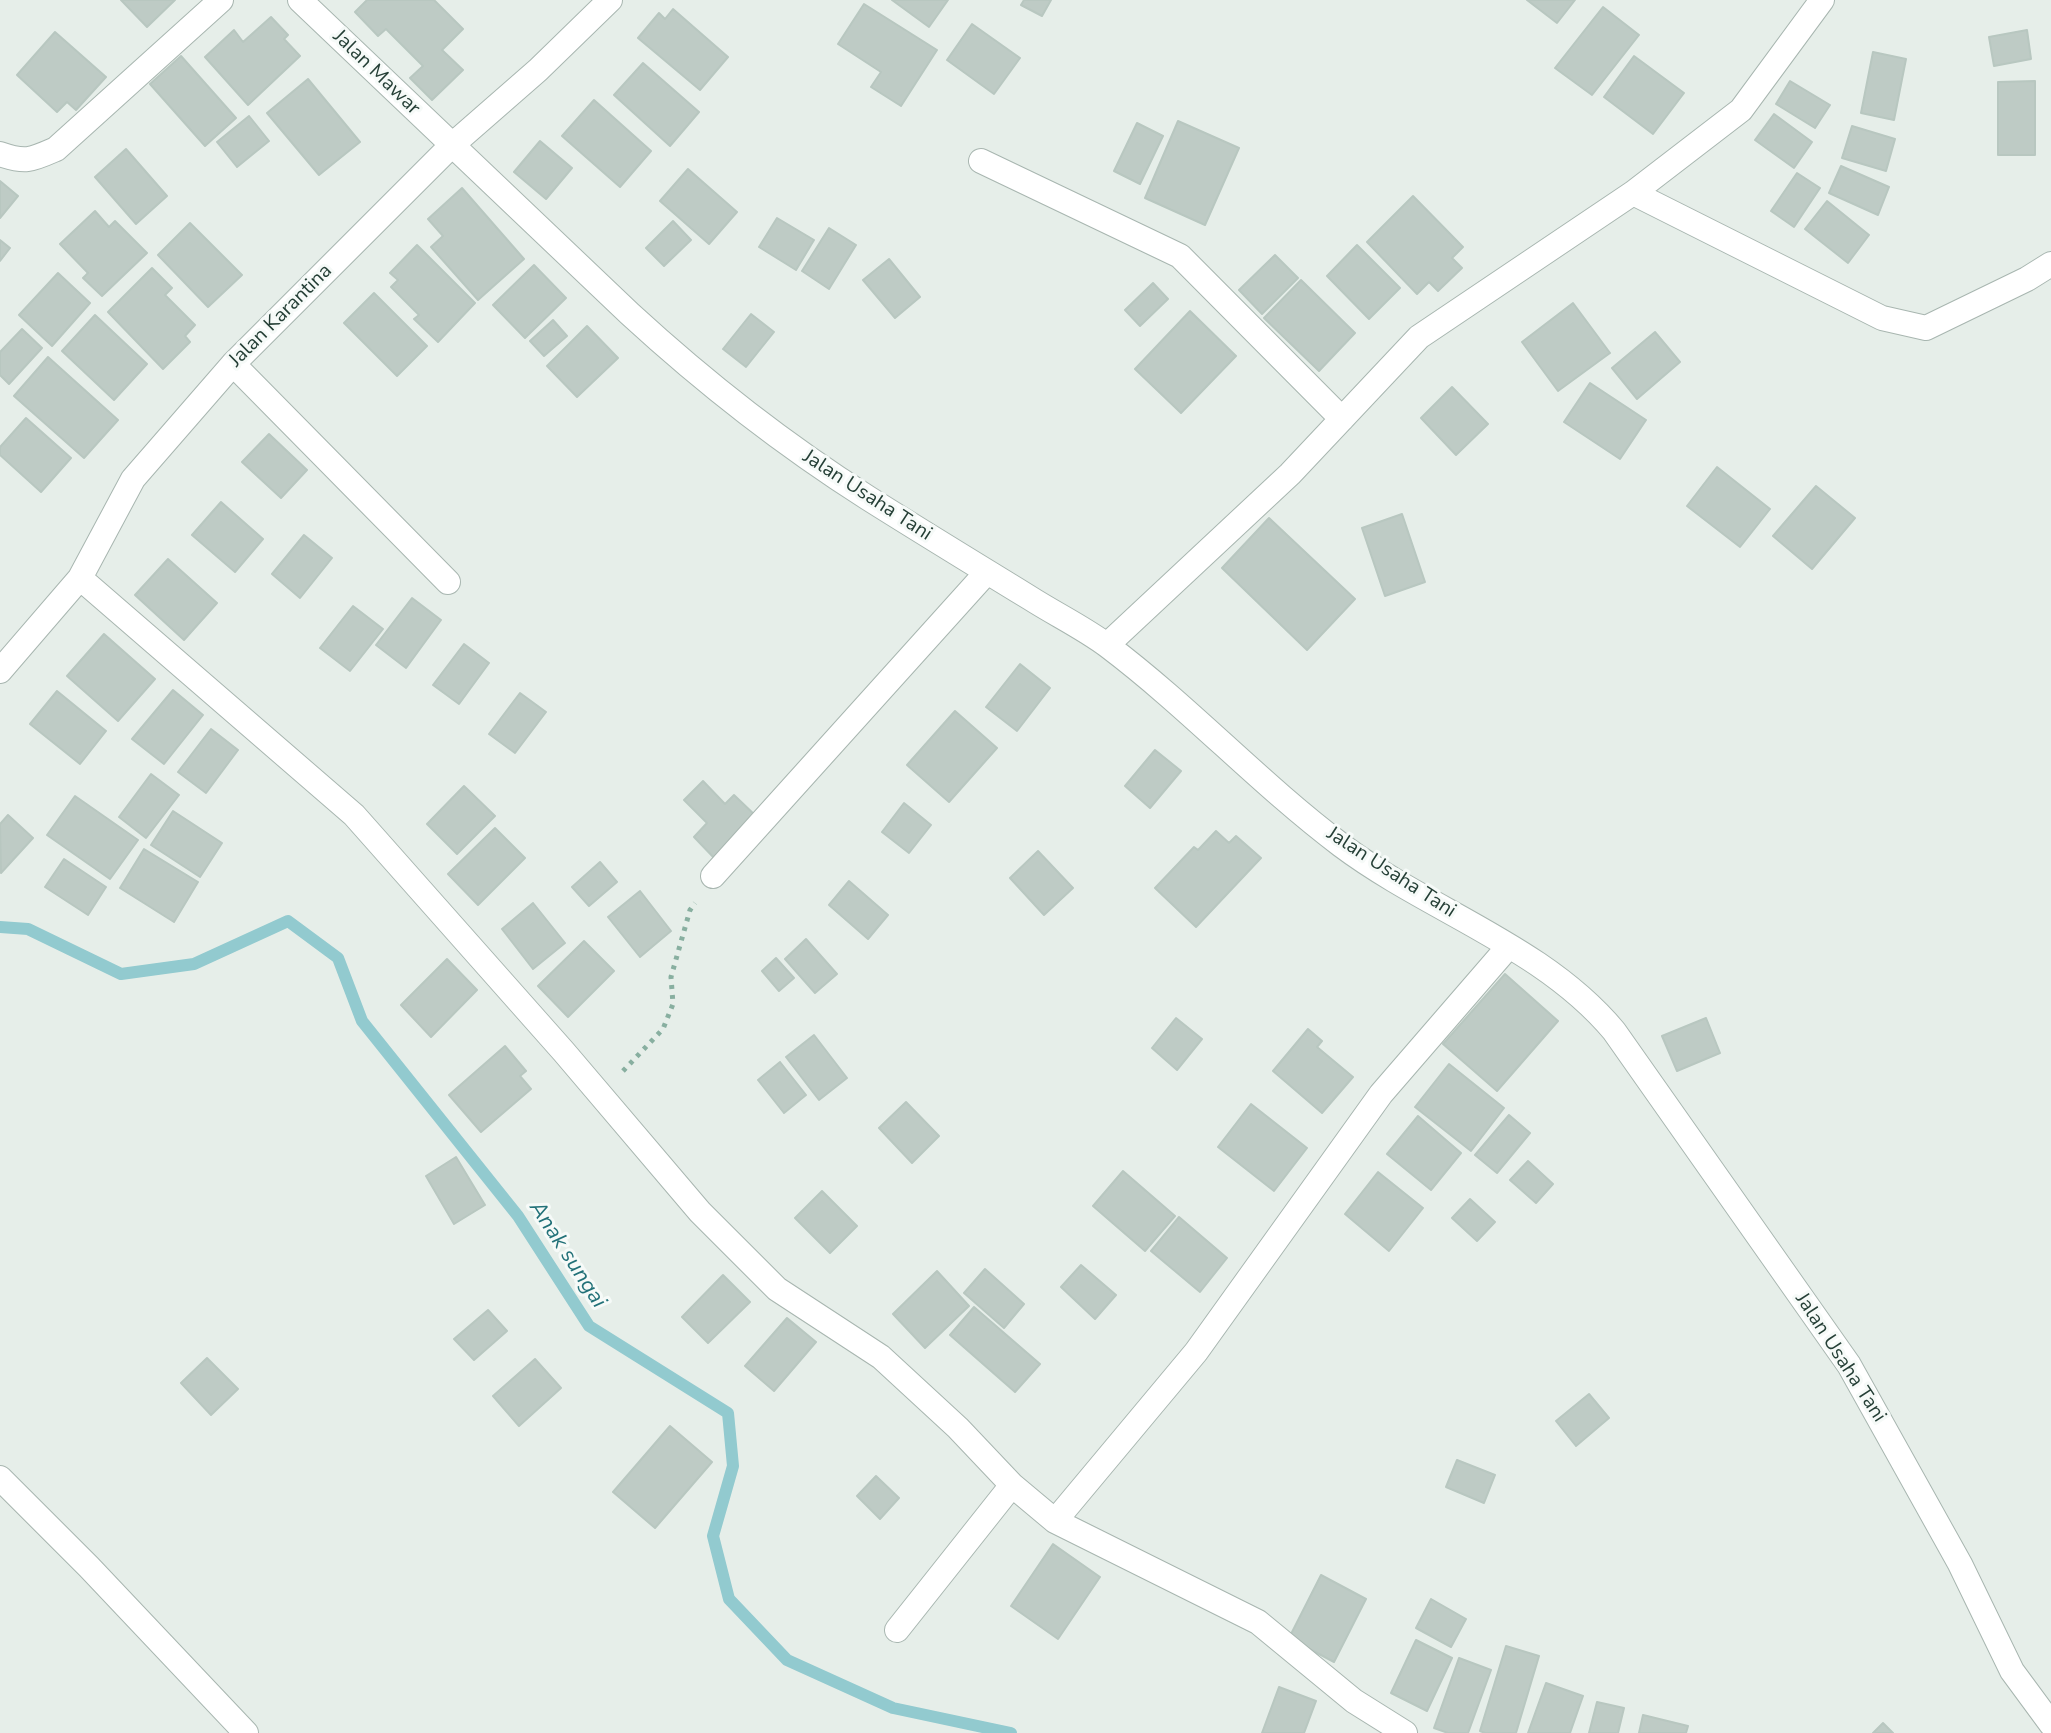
<!DOCTYPE html>
<style>
body{margin:0}
canvas{display:block;background:#e6eee9}
</style>
<canvas width="2051" height="1733"></canvas>
<script>
const g = document.querySelector('canvas').getContext('2d');
g.lineJoin = 'round';
function strokePath(path, color, width, dash) { g.strokeStyle = color; g.lineWidth = width; g.lineCap = dash ? 'butt' : 'round'; g.setLineDash(dash || []); g.stroke(path); }
function fill(path, color) { g.fillStyle = color; g.fill(path, 'evenodd'); }
function label(font, color, halo, rows, align = 'center') {
  g.font = font + ' "Nunito Sans",sans-serif'; g.lineWidth = 6; g.setLineDash([]); g.textBaseline = 'middle'; g.strokeStyle = halo; g.fillStyle = color; for (const [text, x, y, turn = 0] of rows) {
    g.save(); g.translate(x, y); g.rotate((+turn || 0) * Math.PI / 180); g.textAlign = isNaN(turn) ? turn : align; if (halo) g.strokeText(text, 0, 0); g.fillText(text, 0, 0); g.restore();
  }
}
strokePath(new Path2D(`
 M0,927L28,929L121,974L194,964L288,921L338,958L362,1021L518,1216L589,1326L728,1413L733,1466L713,1536L729,1599L787,1660L893,1708L1011,1733`), '#92cacf', 12);
const building = new Path2D(`
 M121,0H175L147,27Z
 M367,0H434L463,29L442,50L463,70L432,100L410,78L423,66L386,29L378,36L355,12Z
 M892,0H948L929,27Z
 M1024,0H1051L1042,16L1021,5Z
 M1527,0H1575L1557,23Z
 M864,4L937,50L901,106L871,87L881,72L838,44Z
 M1603,7L1639,35L1592,95L1555,68Z
 M673,9L728,57L700,90L638,38L659,13L665,19Z
 M271,17L288,35L284,39L300,56L248,105L205,57L234,30L243,42Z
 M972,24L1020,58L994,94L947,60Z
 M2027,30L2031,59L1994,66L1989,37Z
 M55,32L106,77L76,110L67,102L57,112L17,75Z
 M1873,52L1906,59L1894,120L1861,113Z
 M181,56L236,118L205,146L150,84Z
 M1634,56L1684,93L1653,134L1604,97Z
 M643,63L699,112L670,146L614,95Z
 M308,79L360,142L319,175L267,113Z
 M1790,81L1830,105L1815,128L1776,104Z
 M2035,81V155H1998V82Z
 M594,100L651,151L620,187L562,136Z
 M1774,114L1812,142L1794,168L1755,140Z
 M249,116L269,141L237,167L217,142Z
 M1178,121L1239,148L1205,225L1145,198Z
 M1137,123L1163,136L1140,184L1114,171Z
 M1852,126L1895,139L1886,171L1842,158Z
 M540,141L572,168L546,199L514,172Z
 M126,149L167,196L136,224L95,177Z
 M1841,166L1889,187L1878,215L1829,193Z
 M688,169L737,212L709,244L660,201Z
 M1797,173L1820,188L1794,227L1771,211Z
 M0,181L18,196L0,218Z
 M462,188L524,259L478,300L431,247L443,236L428,219Z
 M1413,196L1463,247L1452,258L1462,268L1438,291L1429,282L1417,294L1367,242Z
 M1827,201L1869,235L1848,263L1805,229Z
 M95,211L109,227L115,221L147,253L102,296L83,278L88,273L60,244Z
 M777,218L814,240L796,270L759,247Z
 M673,221L691,240L664,266L646,248Z
 M190,223L242,275L208,307L158,255Z
 M829,228L856,245L829,289L802,271Z
 M0,240L10,248L0,261Z
 M417,245L475,303L438,342L414,319L419,315L391,287L398,280L390,273Z
 M1357,245L1400,288L1369,319L1327,276Z
 M1275,255L1298,278L1262,314L1239,290Z
 M889,259L920,297L895,318L863,280Z
 M534,265L566,298L525,338L493,305Z
 M152,268L172,288L165,295L195,325L185,336L190,342L163,369L108,312Z
 M58,273L90,303L52,346L19,315Z
 M1301,280L1355,333L1319,371L1264,318Z
 M1153,283L1168,299L1140,326L1125,310Z
 M374,293L427,346L397,376L344,323Z
 M1573,303L1610,353L1558,391L1522,342Z
 M1190,311L1236,356L1181,413L1135,369Z
 M751,314L774,332L746,367L723,349Z
 M95,315L147,364L114,400L62,351Z
 M553,320L567,336L544,356L530,341Z
 M587,326L618,358L577,397L547,366Z
 M22,329L42,348L9,384L0,375V352Z
 M1655,332L1680,362L1637,399L1612,368Z
 M48,357L118,420L84,458L14,396Z
 M1590,383L1646,420L1620,459L1564,422Z
 M1452,387L1488,424L1456,455L1421,418Z
 M26,418L71,458L41,492L0,455V447Z
 M269,434L307,470L281,498L242,462Z
 M1717,467L1770,509L1740,547L1687,506Z
 M1816,486L1855,518L1812,569L1773,536Z
 M221,502L263,539L235,572L192,535Z
 M1402,514L1425,582L1385,596L1362,528Z
 M1269,518L1355,599L1307,650L1222,568Z
 M304,535L332,558L300,598L272,574Z
 M168,559L217,603L184,640L135,595Z
 M412,598L441,620L406,668L376,645Z
 M353,606L383,629L350,671L320,648Z
 M104,634L155,679L118,721L67,676Z
 M464,644L489,663L459,704L433,685Z
 M1020,664L1050,688L1017,731L986,707Z
 M173,690L203,715L164,764L132,739Z
 M57,691L106,731L80,764L30,724Z
 M520,693L546,712L515,753L489,734Z
 M955,711L997,748L949,802L907,765Z
 M211,729L238,750L206,793L178,772Z
 M1155,750L1181,771L1150,808L1125,786Z
 M151,774L179,795L146,838L119,817Z
 M703,781L725,804L734,795L758,818L716,860L694,837L707,823L684,800Z
 M464,786L495,816L457,854L427,824Z
 M75,796L138,840L110,879L47,835Z
 M904,803L931,825L909,853L882,832Z
 M173,811L222,843L200,877L151,845Z
 M8,815L33,838L1,873L0,824Z
 M495,828L525,858L478,905L448,874Z
 M1216,831L1229,843L1236,836L1261,858L1196,927L1155,888L1194,847L1198,850Z
 M144,849L198,882L174,922L120,888Z
 M1038,851L1073,888L1044,915L1010,878Z
 M64,859L106,887L88,915L45,887Z
 M600,862L617,882L589,906L572,887Z
 M849,881L888,915L868,939L829,905Z
 M640,891L671,931L640,957L608,917Z
 M533,903L565,943L533,969L502,929Z
 M806,939L837,974L815,993L785,959Z
 M584,941L614,971L568,1017L538,986Z
 M776,958L794,978L779,991L762,971Z
 M447,959L477,990L431,1037L401,1005Z
 M1505,974L1558,1021L1497,1091L1443,1044Z
 M1176,1018L1202,1039L1177,1070L1152,1048Z
 M1706,1018L1720,1053L1677,1071L1662,1036Z
 M1308,1029L1322,1041L1317,1047L1353,1077L1322,1113L1273,1071Z
 M814,1035L847,1078L819,1100L786,1057Z
 M505,1046L526,1071L520,1076L531,1089L481,1132L449,1095Z
 M780,1062L806,1095L784,1113L758,1080Z
 M1449,1064L1504,1108L1471,1151L1415,1107Z
 M906,1102L939,1136L912,1163L879,1128Z
 M1251,1104L1307,1148L1274,1191L1218,1147Z
 M1509,1115L1530,1133L1497,1173L1475,1155Z
 M1418,1116L1461,1153L1431,1190L1387,1154Z
 M456,1157L485,1205L454,1224L426,1176Z
 M1528,1161L1553,1184L1536,1203L1510,1180Z
 M1123,1171L1175,1216L1145,1251L1093,1206Z
 M1378,1172L1423,1208L1389,1251L1345,1214Z
 M822,1191L857,1226L830,1253L795,1218Z
 M1470,1199L1495,1222L1477,1241L1452,1218Z
 M1179,1217L1227,1258L1200,1292L1151,1251Z
 M1081,1265L1116,1295L1095,1319L1061,1287Z
 M985,1269L1024,1304L1004,1328L964,1293Z
 M937,1271L969,1306L925,1348L893,1314Z
 M723,1275L750,1302L708,1343L682,1317Z
 M974,1307L1040,1364L1015,1392L950,1335Z
 M488,1310L507,1331L474,1360L454,1339Z
 M787,1318L816,1342L774,1391L745,1366Z
 M207,1358L238,1389L211,1415L181,1383Z
 M535,1359L561,1388L519,1426L493,1396Z
 M1589,1394L1609,1418L1576,1446L1556,1421Z
 M670,1426L712,1462L655,1528L613,1492Z
 M1457,1460L1495,1475L1484,1503L1446,1487Z
 M876,1476L899,1498L880,1519L857,1496Z
 M1053,1544L1100,1577L1058,1639L1011,1606Z
 M1321,1575L1366,1599L1334,1662L1289,1638Z
 M1431,1599L1466,1619L1451,1647L1416,1628Z
 M1416,1640L1452,1658L1427,1711L1391,1693Z
 M1506,1646L1539,1656L1516,1733H1485L1480,1731Z
 M1459,1658L1491,1670L1468,1733H1448L1434,1728Z
 M1546,1683L1583,1696L1570,1733H1528Z
 M1279,1687L1316,1701L1304,1733H1262Z
 M1597,1702L1624,1708L1618,1733H1589Z
 M1643,1715L1688,1726L1686,1733H1639Z
 M1883,1723L1893,1733H1873Z`);
fill(building, '#becbc5');
strokePath(building, '#b8c7c0', 2);
const minor = new Path2D(`
 M300,0L630,314C704,382 783,444 868,498C922,532 976,565 1030,598C1055,614 1084,628 1108,646C1190,708 1260,784 1341,845C1429,911 1543,946 1614,1031L1849,1365L1960,1564L2012,1671L2051,1724
 M0,154C26,163 31,160 56,149L221,0
 M981,161L1180,256L1342,419
 M1633,193L1882,318L1926,328L2027,279L2051,264
 M233,364L448,582
 M80,578L354,815L564,1052L700,1212L777,1289L881,1357L958,1428L1012,1485L1055,1521L1258,1622L1354,1701L1405,1733
 M1107,645L1290,474L1419,337L1633,193L1741,110L1822,0
 M0,671L80,578L133,479L233,364L451,146L538,70L610,0
 M713,876L987,572
 M0,1478L89,1567L246,1733
 M1055,1521L1196,1352L1381,1094L1509,946
 M897,1630L1012,1485`);
strokePath(minor, '#a8b6b0', 26);
strokePath(new Path2D(`
 M623,1071L663,1029L673,1004L671,977L690,910L695,903`), '#88afa0', 5, [4, 6]);
strokePath(minor, '#fff', 24);
label('20px', '#253f36', '#f6faf8', [
 ["Jalan Mawar",376,73,44],
 ["Jalan Karantina",281,316,-45],
 ["Jalan Usaha Tani",867,496,33],
 ["Jalan Usaha Tani",1391,873,33],
 ["Jalan Usaha Tani",1840,1358,57]
]);
label('italic 22px', '#227178', '#f6faf8', [
 ["Anak sungai",567,1255,57]
]);
</script>
